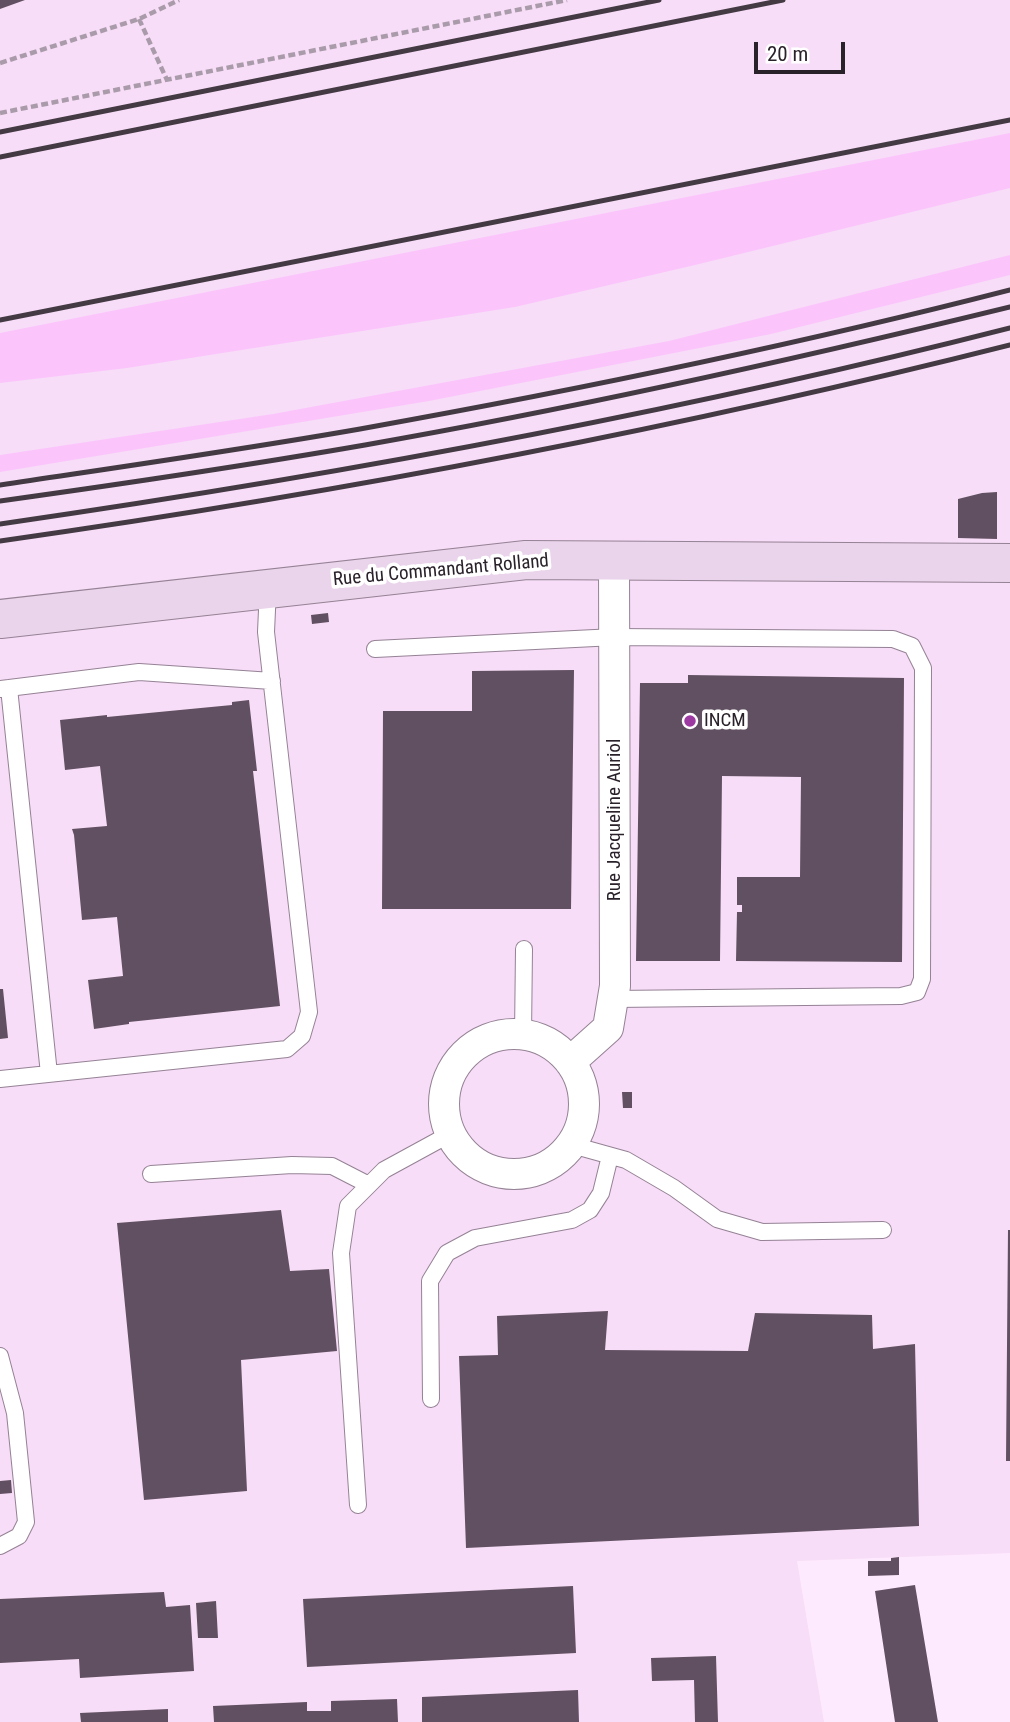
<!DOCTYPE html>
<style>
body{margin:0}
#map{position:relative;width:1010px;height:1722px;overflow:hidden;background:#feeafe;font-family:"Roboto Condensed",sans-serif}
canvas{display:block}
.scale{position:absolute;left:754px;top:42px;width:91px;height:32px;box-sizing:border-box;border:4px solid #2a222a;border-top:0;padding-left:9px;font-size:21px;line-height:24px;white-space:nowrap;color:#2a222a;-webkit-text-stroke:5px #fff;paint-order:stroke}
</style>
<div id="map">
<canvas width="1010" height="1722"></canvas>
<div class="scale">20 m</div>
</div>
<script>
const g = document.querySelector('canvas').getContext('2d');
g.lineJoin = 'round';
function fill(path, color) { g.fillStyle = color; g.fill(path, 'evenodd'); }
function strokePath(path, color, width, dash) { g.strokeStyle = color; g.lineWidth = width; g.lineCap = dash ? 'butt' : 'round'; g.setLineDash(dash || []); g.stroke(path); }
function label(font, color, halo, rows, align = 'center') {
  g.font = font + ' "Roboto Condensed",sans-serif'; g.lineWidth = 7; g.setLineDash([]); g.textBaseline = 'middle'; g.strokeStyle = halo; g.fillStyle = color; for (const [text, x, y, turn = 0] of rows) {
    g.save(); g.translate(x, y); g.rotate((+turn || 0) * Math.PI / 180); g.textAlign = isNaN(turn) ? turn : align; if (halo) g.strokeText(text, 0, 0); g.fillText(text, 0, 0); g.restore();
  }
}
fill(new Path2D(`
 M0,0H1010V1553L797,1561L824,1722H0Z`), '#f7ddf7');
fill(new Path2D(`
 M1010,133V188L695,265L515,307L127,368L0,383V333Z
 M1010,255V275L771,334L429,401L0,472V455L273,414L669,341Z`), '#fbc5fc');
fill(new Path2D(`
 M0,0H25L0,9Z
 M997,492V539L958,538V499L982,493Z
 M328,613L329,622L312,624L311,615Z
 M574,670L571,909H382L383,711H472V671Z
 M688,675L904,678L902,962L736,961L737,912H742V905H737V877H800L801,777L722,776L720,961H636L640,683H688Z
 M249,700L257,771H253L280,1006L129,1022V1024L94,1029L88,980L123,976L117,917L82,920L74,835L72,829L107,826L100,766L65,770L60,720L107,715V717L232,705V702Z
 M0,989H3L8,1038L0,1039Z
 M622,1092H632V1108H623Z
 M281,1210L290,1271L329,1269L337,1351L241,1360L247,1491L144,1500L117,1223Z
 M1008,1230H1010V1461H1006Z
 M608,1311L605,1350L748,1351L755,1313L872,1315L873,1349L915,1344L919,1526L466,1548L459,1356L498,1355L497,1316Z
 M11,1480L12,1493L0,1494V1481Z
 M899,1557V1575L868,1576V1561H891V1558Z
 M915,1585L938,1722H895L875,1591Z
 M573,1586L576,1653L307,1667L303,1599Z
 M164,1592L166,1607L190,1605L194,1671L80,1678L79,1659L0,1663V1599Z
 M216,1601L218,1638H198L196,1603Z
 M716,1656L718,1722H695L694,1680L652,1681L651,1658Z
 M578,1690L579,1722H422V1697Z
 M397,1699L398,1722H214L213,1706L307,1702V1711H331V1701Z
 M168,1709V1722H81L80,1713Z`), '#615061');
const lane = new Path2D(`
 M375,649L615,637L893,639L912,646L923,668L922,979L917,992L901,996L613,999
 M9,688L49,1074
 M0,689L139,672L272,681
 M523,1035L524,949
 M0,1079L287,1049L302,1036L309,1012L266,632L268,588
 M572,1145L626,1160L674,1188L717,1219L762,1232L883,1230
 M151,1174L292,1165L332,1166L369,1185
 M0,1356L15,1413L26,1522L19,1536L0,1546
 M431,1399L430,1281L447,1253L475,1238L572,1220L590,1210L601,1193L610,1156
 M358,1505L341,1253L348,1206L384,1170L450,1134`);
const street = new Path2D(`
 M444 1104a70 70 0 1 1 140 0a70 70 0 1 1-140 0Z
 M570,1062L608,1028L615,986L614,560`);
const secondary = new Path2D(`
 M0,619L526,560L1010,563`);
strokePath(lane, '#958295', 18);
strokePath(street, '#958295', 32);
strokePath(secondary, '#958295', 40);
strokePath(new Path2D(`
 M139,19L167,80
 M0,63L139,19L179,0
 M0,113L567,0`), '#aa9baa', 4.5, [7, 3.5]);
strokePath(lane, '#fff', 16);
strokePath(street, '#fff', 30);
strokePath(secondary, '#ead4eb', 38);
strokePath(new Path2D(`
 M0,132L659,0
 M0,157L783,0
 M0,320L1010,120
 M0,485C120,467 240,450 360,429C578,390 796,345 1010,290
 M0,501C122,484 244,466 365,445C582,407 797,359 1010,307
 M0,524C340,475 677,413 1010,328
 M0,541C340,493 677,429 1010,345`), '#443a44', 5);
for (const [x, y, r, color] of [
 [690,721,7,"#9c3aa1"]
]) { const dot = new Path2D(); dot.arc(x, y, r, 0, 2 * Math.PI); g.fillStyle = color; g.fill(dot); strokePath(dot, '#fff', 2.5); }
label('19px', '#2a222a', '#fff', [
 ["Rue du Commandant Rolland",441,571,-5],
 ["Rue Jacqueline Auriol",615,820,-90]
]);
label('19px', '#2a222a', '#fff', [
 ["INCM",704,721]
], 'left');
</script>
